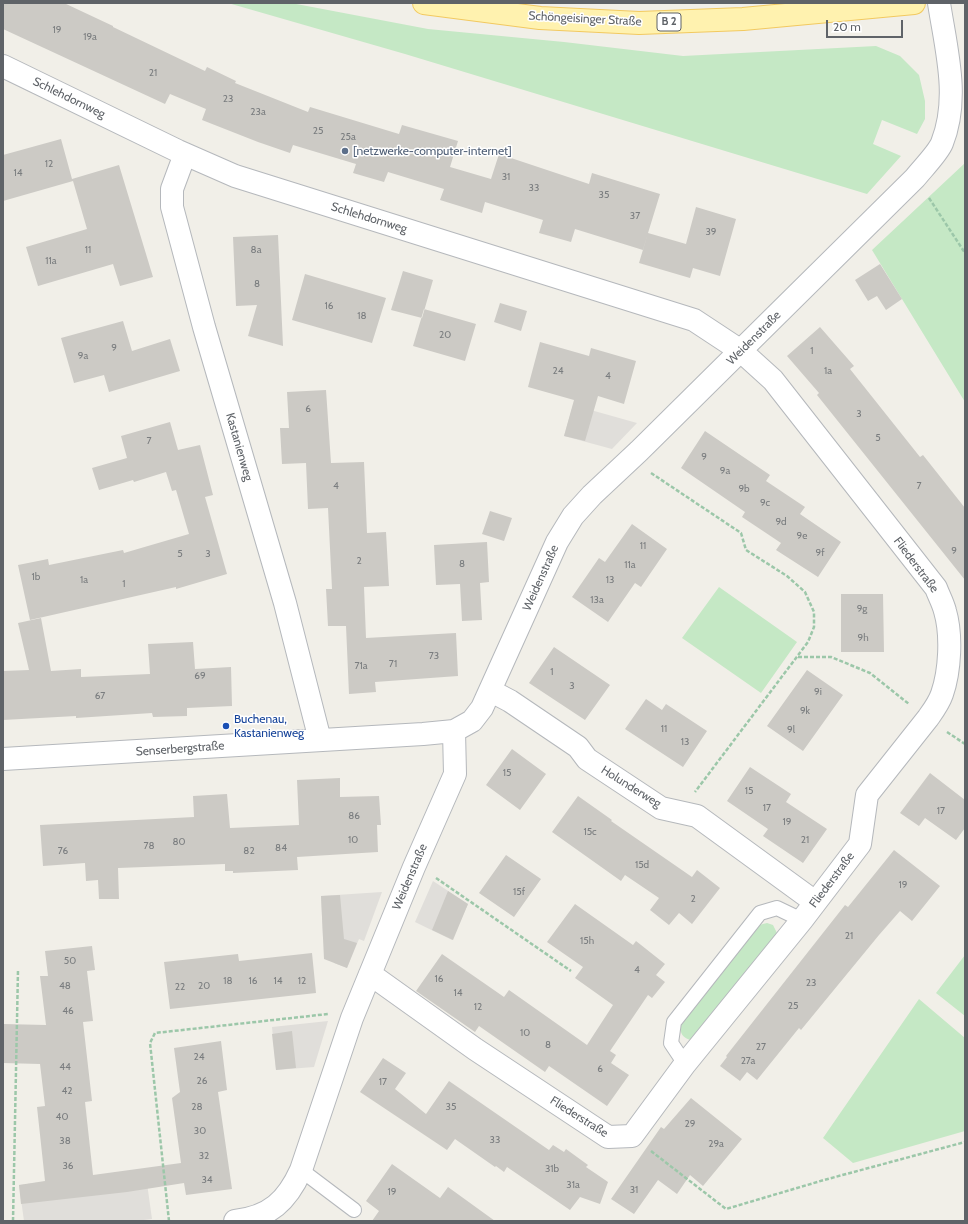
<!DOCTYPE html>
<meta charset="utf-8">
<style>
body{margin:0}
#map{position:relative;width:968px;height:1224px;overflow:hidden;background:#f1efe8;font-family:Cabin,sans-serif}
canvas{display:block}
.frame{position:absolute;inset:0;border:4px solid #5f6368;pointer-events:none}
.scale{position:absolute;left:826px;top:20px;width:77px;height:18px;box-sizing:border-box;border:2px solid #5f6368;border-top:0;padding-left:5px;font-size:12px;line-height:14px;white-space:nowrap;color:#5f6368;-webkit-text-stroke:3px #fff;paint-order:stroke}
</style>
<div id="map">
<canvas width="968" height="1224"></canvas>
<div class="frame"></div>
<div class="scale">20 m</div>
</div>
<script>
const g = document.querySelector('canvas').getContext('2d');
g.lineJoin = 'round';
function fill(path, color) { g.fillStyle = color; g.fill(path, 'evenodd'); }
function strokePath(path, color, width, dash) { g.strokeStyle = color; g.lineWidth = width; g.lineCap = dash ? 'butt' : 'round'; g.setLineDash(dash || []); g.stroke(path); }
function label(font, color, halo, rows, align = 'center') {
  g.font = font + ' Cabin,sans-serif'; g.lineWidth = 3; g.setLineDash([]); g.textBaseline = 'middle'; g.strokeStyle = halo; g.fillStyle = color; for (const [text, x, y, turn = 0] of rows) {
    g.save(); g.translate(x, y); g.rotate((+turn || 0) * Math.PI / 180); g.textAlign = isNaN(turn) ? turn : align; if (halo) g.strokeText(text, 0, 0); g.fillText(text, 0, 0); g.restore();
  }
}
fill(new Path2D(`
 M573,405L637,423L612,449L564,436Z
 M433,881L468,904L452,940L415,922Z
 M382,892L364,941L359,939L347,968L334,963L344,939L343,937L323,938L321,896Z
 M328,1021L314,1067L276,1070L272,1027Z
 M145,1169L152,1219L135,1221H24L19,1185Z`), '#e0deda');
fill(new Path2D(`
 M228,3H291L428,29L564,42L683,56L876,46L900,56L919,75L925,101V119L917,134L882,120L873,144L901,156L867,194L405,54Z
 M965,163V402L872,250Z
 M719,587L797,642L761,693L682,638Z
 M767,923L773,925L778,935L692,1040C683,1039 679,1033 681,1024L759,925Z
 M965,955V1016L936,993Z
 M919,999L965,1038V1131L853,1163L823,1138Z`), '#c5e8c5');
fill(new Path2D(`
 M3,3H64L113,26V27L205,71L207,67L236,81L235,83L308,112L310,107L399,134L402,125L458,141L450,167L491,179L499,154L589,184L592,173L660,194L648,233L686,244L696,207L736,219L720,276L693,268L690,278L639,263L648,233L643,250L575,229L571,242L539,233L543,220L485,202L482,213L440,200L444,189L388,172L384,182L353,173L356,164L293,145L290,153L258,142L202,120L206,109L170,94L165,104L3,29Z
 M61,139L72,179L119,165L153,277L120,286L113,264L38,286L26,247L87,229L73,181L3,201V155Z
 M278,235L283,346L248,336L257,305L236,306L233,237Z
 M880,264L902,299L886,310L877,296L868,301L855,280Z
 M403,271L433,280L422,318L391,310Z
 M305,274L386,298L372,343L292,320Z
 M500,303L527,311L521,331L494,322Z
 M424,309L476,324L465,361L413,346Z
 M123,321L132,351L170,339L180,371L109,392L104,375L74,383L61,338Z
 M820,327L854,366L850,369L920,457L923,455L965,508V580L817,395L819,393L787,356Z
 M540,342L589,356L591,348L636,361L624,404L598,396L585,441L564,436L574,400L528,387Z
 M326,390L331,463L364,462L367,533L386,532L389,586L364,587L366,638L456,633L458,676L375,682L376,692L349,694L346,626H328L326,589H332L328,508L308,509L306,463L282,464L280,428H289L287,392Z
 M170,422L178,450L200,445L213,495L205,497L227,574L176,589V587L30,620L18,565L48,559L49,565L123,550L124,553L189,534L176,490L172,491L166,472L134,482L133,480L99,490L92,468L127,458L121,436Z
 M705,431L770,475L766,481L805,507L800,514L841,542L818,577L776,550L781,543L742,517L745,512L681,468Z
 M490,511L512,518L504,541L482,534Z
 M632,524L667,549L641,587L635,583L608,622L572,597L599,558L605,562Z
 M487,542L489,582L480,583L482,620L462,621L460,584L436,585L434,545Z
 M841,594H883L884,652H841Z
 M41,618L51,671L81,669V677L150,674L148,644L193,642L195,669L231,667L232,706L187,708V716L153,717L152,713L76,718V716L3,720V671L29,670L18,623Z
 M554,647L610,685L585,720L529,683Z
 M807,670L843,695L803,751L767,726Z
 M646,699L662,710L666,704L707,731L683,767L625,729Z
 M512,749L546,774L520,810L486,785Z
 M750,767L791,794L786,802L827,829L803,863L763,836L768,829L727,801Z
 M930,773L965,800V828L956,840L925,818L919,826L900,813Z
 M340,778V797L379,796L381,825H377L378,852L297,857L298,870L233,873V871H225V864L118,868L119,899H99L98,880L86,881L85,863L43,866L40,825L194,817L193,796L227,794L230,828L299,825L297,780Z
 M578,796L612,820L611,821L692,877L697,870L720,888L692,924L679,913L669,925L650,910L659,898L625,875L621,881L552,832Z
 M894,850L940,886L912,921L900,911L879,935L801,1030L799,1028L757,1080L747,1072L740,1081L720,1066L727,1057L726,1056L845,905L848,907Z
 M506,855L541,879L514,917L479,893Z
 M448,891L468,904L453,940L432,930Z
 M340,895L344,939L357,943L347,968L324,959L321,896Z
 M575,904L633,945L636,941L665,964L656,975L665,982L652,998L648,995L610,1051L616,1055L611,1063L629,1075L607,1106L549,1066L545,1072L479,1026L475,1032L416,991L442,954L504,997L509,990L587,1045L613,1005L575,978L583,967L547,942Z
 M92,946L95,970L87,971L93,1021L83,1022L92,1101L85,1102L93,1175L181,1163L172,1098L180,1092L174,1048L221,1041L227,1090L218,1092L232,1189L186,1195L184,1183L127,1192L21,1204L19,1185L45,1181L37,1107L45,1106L40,1064L3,1063V1024L46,1025L40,976H48L45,951Z
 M312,953L316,993L170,1009L164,962L238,954L239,961Z
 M292,1031L296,1068L276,1070L272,1034Z
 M383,1058L406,1073L395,1089L426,1114L449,1081L549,1150L553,1145L564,1152L566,1149L588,1165L586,1167L608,1182L600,1204L580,1197L570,1210L507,1167L504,1172L496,1166L495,1167L455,1139L447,1150L360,1092Z
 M691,1098L742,1139L703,1186L690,1175L677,1194L658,1180L634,1214L611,1199L661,1127L664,1129Z
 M392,1164L440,1198L448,1187L495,1221H372L379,1211L366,1201Z`), '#cccac5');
const service = new Path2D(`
 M685,1064L671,1043L674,1022L760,913L777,908L802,920
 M301,1170L354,1210`);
const minor = new Path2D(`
 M3,66L178,151L235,176L694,320L741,351L773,380L936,588C939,596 943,603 945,611C952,635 950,671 942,694C939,703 933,711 928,718L867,795L860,844L802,920L685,1064L632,1136L608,1137L475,1049L370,974
 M185,154L172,189V207L204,327L285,603L320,740
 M491,691L510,701L578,747L587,759L661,808L697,816L815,902
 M3,759L423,734L454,731L472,721L482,708L557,542L573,516L592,495L639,451L915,178C922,169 938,153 942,143C960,98 946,49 939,3
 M235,1221C270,1217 287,1201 301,1170L352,1018L414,867L455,774L454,731`);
const primary = new Path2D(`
 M424,3L540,18L639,23L743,19L914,3`);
strokePath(service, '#b5b8bc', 16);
strokePath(minor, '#b5b8bc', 24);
strokePath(primary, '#f2c960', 24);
strokePath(new Path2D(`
 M929,198L965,253
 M651,473L741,533L746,550L787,576L805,592L814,612V627L808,642L695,792
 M798,657H831L870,673L909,704
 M947,732L965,744
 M436,878L571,971
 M651,1151L726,1209L824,1180L965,1142
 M13,1221L18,970
 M169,1221L150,1043L155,1033L328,1014`), '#9cc7a9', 2.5, [4, 2]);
strokePath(service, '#fff', 14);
strokePath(minor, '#fff', 22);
strokePath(primary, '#fff2af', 22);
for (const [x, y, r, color] of [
 [345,151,4,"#5c6f8a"],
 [226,726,4,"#1a4fb4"]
]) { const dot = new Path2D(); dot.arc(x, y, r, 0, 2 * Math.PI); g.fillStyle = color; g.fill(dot); strokePath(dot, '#fff', 1.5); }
label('10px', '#7a7d7f', null, [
 ["19",57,30],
 ["19a",90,37],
 ["21",153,73],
 ["23",228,99],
 ["23a",258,112],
 ["25",318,131],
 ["25a",348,137],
 ["12",49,164],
 ["14",18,173],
 ["31",506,177],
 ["33",534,188],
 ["35",604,195],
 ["37",635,216],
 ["39",711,232],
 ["11",88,250],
 ["8a",256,250],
 ["11a",51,261],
 ["8",257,284],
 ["16",329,306],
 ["18",362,316],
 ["20",445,335],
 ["9",114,348],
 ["1",812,351],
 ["9a",83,356],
 ["24",558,371],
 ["1a",828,371],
 ["4",608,376],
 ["6",308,409],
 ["3",859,414],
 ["5",878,438],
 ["7",149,441],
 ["9",704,457],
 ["9a",725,471],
 ["4",336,486],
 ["7",919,486],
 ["9b",744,489],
 ["9c",765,503],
 ["9d",781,522],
 ["9e",802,536],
 ["11",643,546],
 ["9",954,551],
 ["9f",820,553],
 ["5",180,554],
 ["3",208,554],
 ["2",359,561],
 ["8",462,564],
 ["11a",630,565],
 ["1b",36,577],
 ["1a",84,580],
 ["13",610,580],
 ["1",124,584],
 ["13a",597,600],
 ["9g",862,609],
 ["9h",863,638],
 ["73",434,656],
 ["71",393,664],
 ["71a",361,666],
 ["1",552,672],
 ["69",200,676],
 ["3",572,686],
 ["9i",818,692],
 ["67",100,696],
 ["9k",805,711],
 ["11",664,729],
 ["9l",791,730],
 ["13",685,742],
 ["15",507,773],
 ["15",749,791],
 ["17",767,808],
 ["17",941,811],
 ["86",354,816],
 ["19",787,822],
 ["15c",590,832],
 ["10",353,840],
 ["21",805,840],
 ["80",179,842],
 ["78",149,846],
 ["84",281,848],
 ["76",63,851],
 ["82",249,851],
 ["15d",642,865],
 ["19",903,885],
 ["15f",519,892],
 ["2",693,899],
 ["21",849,936],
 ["15h",587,941],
 ["50",70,961],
 ["4",637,970],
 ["16",439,979],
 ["18",228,981],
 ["16",253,981],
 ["14",278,981],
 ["12",302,981],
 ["23",811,983],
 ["48",65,986],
 ["20",204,986],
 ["22",180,987],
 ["14",458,993],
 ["25",793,1006],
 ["12",478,1007],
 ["46",68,1011],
 ["10",525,1033],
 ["8",548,1045],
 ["27",761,1047],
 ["24",199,1057],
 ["27a",748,1061],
 ["44",65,1067],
 ["6",600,1069],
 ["26",202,1081],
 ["17",383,1082],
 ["42",67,1091],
 ["28",197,1107],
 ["35",451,1107],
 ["40",62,1117],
 ["29",690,1124],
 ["30",200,1131],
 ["33",495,1140],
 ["38",65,1141],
 ["29a",716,1144],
 ["32",204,1156],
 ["36",68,1166],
 ["31b",552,1169],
 ["34",207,1180],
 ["31a",573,1185],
 ["31",634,1190],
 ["19",392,1192]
]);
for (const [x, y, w] of [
 [669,22,24]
]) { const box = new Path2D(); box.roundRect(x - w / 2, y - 9, w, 18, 3); g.fillStyle = '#fff'; g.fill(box); strokePath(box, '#5f6368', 1); }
label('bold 11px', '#5f6368', null, [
 ["B 2",669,22]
]);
label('12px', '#5f6368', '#fff', [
 ["Schöngeisinger Straße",585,19,3],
 ["Schlehdornweg",69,98,26],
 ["Schlehdornweg",369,218,17],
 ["Weidenstraße",754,338,-45],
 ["Kastanienweg",239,447,74],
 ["Fliederstraße",916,565,53],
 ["Weidenstraße",541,578,-66],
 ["Senserbergstraße",180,749,-4],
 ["Holunderweg",631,787,32],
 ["Weidenstraße",410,877,-67],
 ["Fliederstraße",832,880,-53],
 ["Fliederstraße",579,1117,32]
]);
label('12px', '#4e5e75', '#fff', [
 ["[netzwerke-computer-internet]",353,151]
], 'left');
label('12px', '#164399', '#fff', [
 ["Buchenau,",234,719],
 ["Kastanienweg",234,733]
], 'left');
</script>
